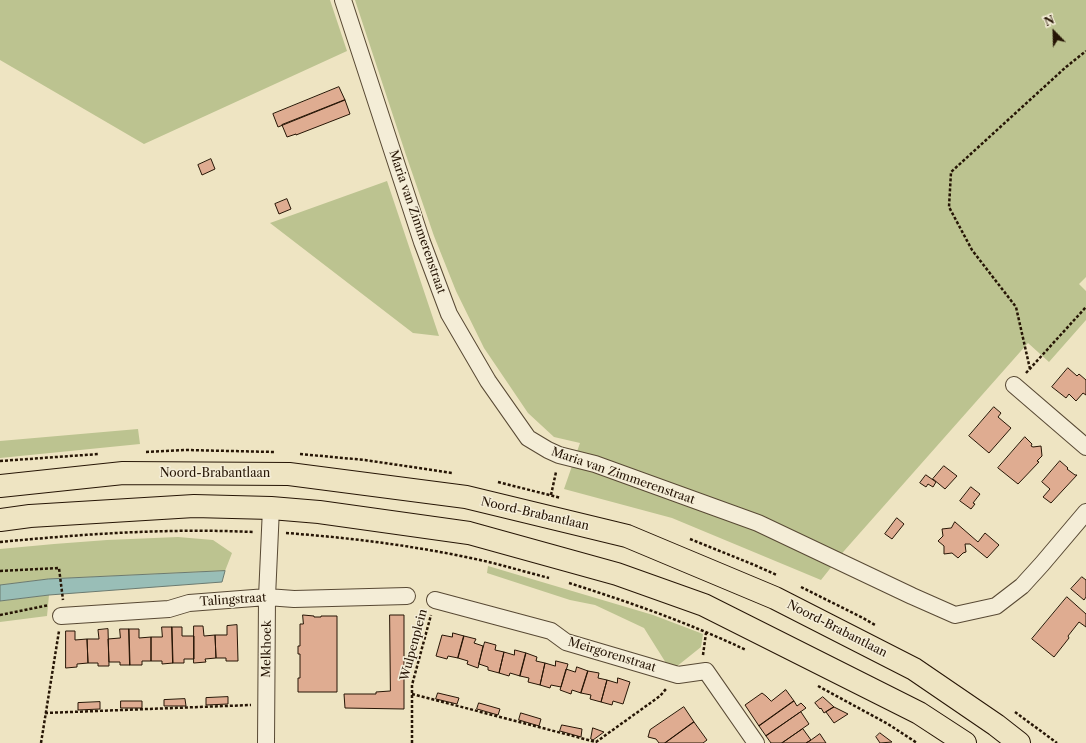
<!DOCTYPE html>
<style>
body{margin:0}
#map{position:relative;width:1086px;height:743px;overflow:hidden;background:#eee4c2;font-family:"Libre Caslon Text",serif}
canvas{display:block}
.north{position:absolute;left:1034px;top:12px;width:40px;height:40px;-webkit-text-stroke:3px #f4edd7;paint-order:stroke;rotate:337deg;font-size:11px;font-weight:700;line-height:16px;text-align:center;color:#261505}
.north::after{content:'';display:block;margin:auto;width:14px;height:18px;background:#261505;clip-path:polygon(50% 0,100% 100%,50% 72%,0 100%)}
</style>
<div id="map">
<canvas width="1086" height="743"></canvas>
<div class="north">N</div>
</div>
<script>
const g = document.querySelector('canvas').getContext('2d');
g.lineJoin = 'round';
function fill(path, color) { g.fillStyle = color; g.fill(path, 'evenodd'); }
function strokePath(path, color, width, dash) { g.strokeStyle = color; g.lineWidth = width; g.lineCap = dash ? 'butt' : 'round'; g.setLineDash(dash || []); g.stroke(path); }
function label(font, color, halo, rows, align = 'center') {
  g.font = font + ' "Libre Caslon Text",serif'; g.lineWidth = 3; g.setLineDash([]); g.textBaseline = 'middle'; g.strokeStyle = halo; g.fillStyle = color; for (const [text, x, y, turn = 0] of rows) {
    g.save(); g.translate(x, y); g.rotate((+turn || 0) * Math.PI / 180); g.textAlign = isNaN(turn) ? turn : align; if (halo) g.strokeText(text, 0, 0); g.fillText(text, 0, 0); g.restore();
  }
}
fill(new Path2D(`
 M0,0H330L347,51L144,144L0,60Z
 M355,0H1086V277L1079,284L1086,291V320L1049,362L1028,343L844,551L821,580L672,518L564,489L580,443L554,437L528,413L484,348L456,291L434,236L406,155Z
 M387,181L439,336L413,333L270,223Z
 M138,429L140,444L0,458V441Z
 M178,537L213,540L232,553L225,571L48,579L0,585V549L54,544L107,540Z
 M488,566L653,615L703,634L701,647L671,671L644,628L595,605L570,600L487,573Z
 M49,595L47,616L0,622V601Z`), '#bcc390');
const water = new Path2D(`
 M225,571L222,582L49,595L0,601V585L48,579Z`);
fill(water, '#99beb7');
strokePath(water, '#6b7a70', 1);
const building = new Path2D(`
 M339,87L345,100L278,127L273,114Z
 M345,100L350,114L296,135V134L287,137L282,125Z
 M211,159L215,169L202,175L198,165Z
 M287,199L291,209L279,214L275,204Z
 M1068,368L1077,376L1079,374L1086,380V395L1083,393L1076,401L1069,394L1066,398L1052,387Z
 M994,407L1001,413L998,417L1011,428L989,453L969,436Z
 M1025,437L1032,444L1031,446L1033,447L1041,446L1042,456L1037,461L1039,462L1018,484L998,468Z
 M1060,461L1068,468L1067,469L1075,475H1077L1051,503L1043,497L1050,489L1042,482Z
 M944,466L957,476L945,489L933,479Z
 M926,475L936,482L933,487L928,484L926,487L920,483Z
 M971,487L980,494L973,503L975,504L971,509L960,501Z
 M897,518L904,524L892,539L885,534Z
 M955,522L978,542L985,533L999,545L987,558L970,544H965L966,552L963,553L958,558L952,553L944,554V546L938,541L943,536L942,529L951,528Z
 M1082,577L1086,580V597L1084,600L1071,589Z
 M1067,597L1086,614V627L1079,622L1068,636L1069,638L1054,657L1032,639Z
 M303,615L314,616V617H321V616H337V692H298V678H300V654H298V646H300V624H303Z
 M390,615H404V709L345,708L344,694H376V692L390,691Z
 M237,625L238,661H226V658H216L215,635H227V626Z
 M194,626H203L204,636L215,635L216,658L205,659L206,662L194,663Z
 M162,627H172L173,663L162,664V661H151V637H162Z
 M172,627H182V636H194V659H184V663H173Z
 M108,629L109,666H98V663H88L87,639H99L98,630Z
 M120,629H129L130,665H120V662H109L108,639L120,638Z
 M129,629H139V638L151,637V661H142V665H130Z
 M66,631H75V640L87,639L88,663L77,664V667L66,668Z
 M453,633L464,636L458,658L448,656L447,659L436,656L442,635L452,637Z
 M464,636L476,639L474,643L483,646L478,668L467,664L468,661L458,658Z
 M485,642L496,645L495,650L504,652L499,673L488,670V667L479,664Z
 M515,650L526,653L520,676L510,673L509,676L499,673L504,652L514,655Z
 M526,653L537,657L536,661L545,663L540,685L528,682L529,678L520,676Z
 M556,661L568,664L561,687L551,685L550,688L540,685L545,663L555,666Z
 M577,667L588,671L581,693L572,690L571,694L560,690L566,669L575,672Z
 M588,671L599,673L598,678L607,680L601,702L590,699L591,695L581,693Z
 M618,678L630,682L623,704L613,701L612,705L601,702L607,680L617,683Z
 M786,690L794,701L759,726L745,705L762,693L766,696L771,701Z
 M438,693L459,698L457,704L436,699Z
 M228,697V704L206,705V698Z
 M823,697L834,707L824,713L821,708L820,709L815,703Z
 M185,699L186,706H164V700Z
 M121,701H142V708H121Z
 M794,701L797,706L801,703L806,708L766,736L759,726Z
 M100,702V709L78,710V703Z
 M479,703L500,709L498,715L477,709Z
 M684,707L694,722L665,743H659L656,739L648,737L650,730Z
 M834,707L848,714L834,723L826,712Z
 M801,712L809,724L782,743H771L766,736Z
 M521,713L541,719L539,726L519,720Z
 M694,722L707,740L703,743H665Z
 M562,725L582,729L581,737L560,731Z
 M593,728L604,732L593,740L591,739Z
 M803,729L811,740L806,743H782Z
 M880,733L892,742L880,743L876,737Z
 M820,734L826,743H806L811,740Z`);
fill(building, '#dfac91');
strokePath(building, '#261505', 1);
const street = new Path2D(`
 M343,0L422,242L449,314L488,381L528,438L548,450L559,455L595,464L758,523L912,596L955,615L996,606L1022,586L1042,564L1086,512
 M1014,385L1086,447
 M435,600L551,631L566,642L678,675L706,671L756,743
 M61,616L169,609L189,603L267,597L294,599L407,596
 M266,743L267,597L271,508`);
const primary = new Path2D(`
 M0,486L123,473L289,474L466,497L627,536L775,598L914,669L996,725L1019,743
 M0,520L30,516L194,506L271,508L319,512L469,533L617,574L704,605L919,713L965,743`);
strokePath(street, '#584934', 18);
strokePath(primary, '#261505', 24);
strokePath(new Path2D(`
 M1030,369L1016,307L972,250L949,207L951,172L1066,67L1086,51
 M1026,373L1086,307
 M146,452L186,450L275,452
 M300,454L365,460L452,473
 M0,461L99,454
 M498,482L561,498
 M551,495L556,472
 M286,533C355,538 425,547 493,563C512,568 530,573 549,578
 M690,539L752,564L777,575
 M0,542C84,534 169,528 253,532
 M0,571L59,568L63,600
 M569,583C629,602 689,623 746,650
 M801,587L863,618L875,625
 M0,615L49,605
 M703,655L706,633
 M818,686L888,724L917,743
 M412,694L596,742L660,696L666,689
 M1015,712L1057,743
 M45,713L251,705
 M41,743L59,631
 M412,743V685L431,615`), '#261505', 2.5, [3, 2]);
strokePath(street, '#f4edd7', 16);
strokePath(primary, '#eee4c2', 22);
label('12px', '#261505', '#f4edd7', [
 ["Maria van Zimmerenstraat",417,222,71],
 ["Noord-Brabantlaan",215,474],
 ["Maria van Zimmerenstraat",623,476,19],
 ["Noord-Brabantlaan",535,514,13],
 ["Talingstraat",233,600,-4],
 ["Noord-Brabantlaan",837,629,27],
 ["Wulpenplein",414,645,-75],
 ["Melkhoek",267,649,-89],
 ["Meirgorenstraat",612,655,17]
]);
</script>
